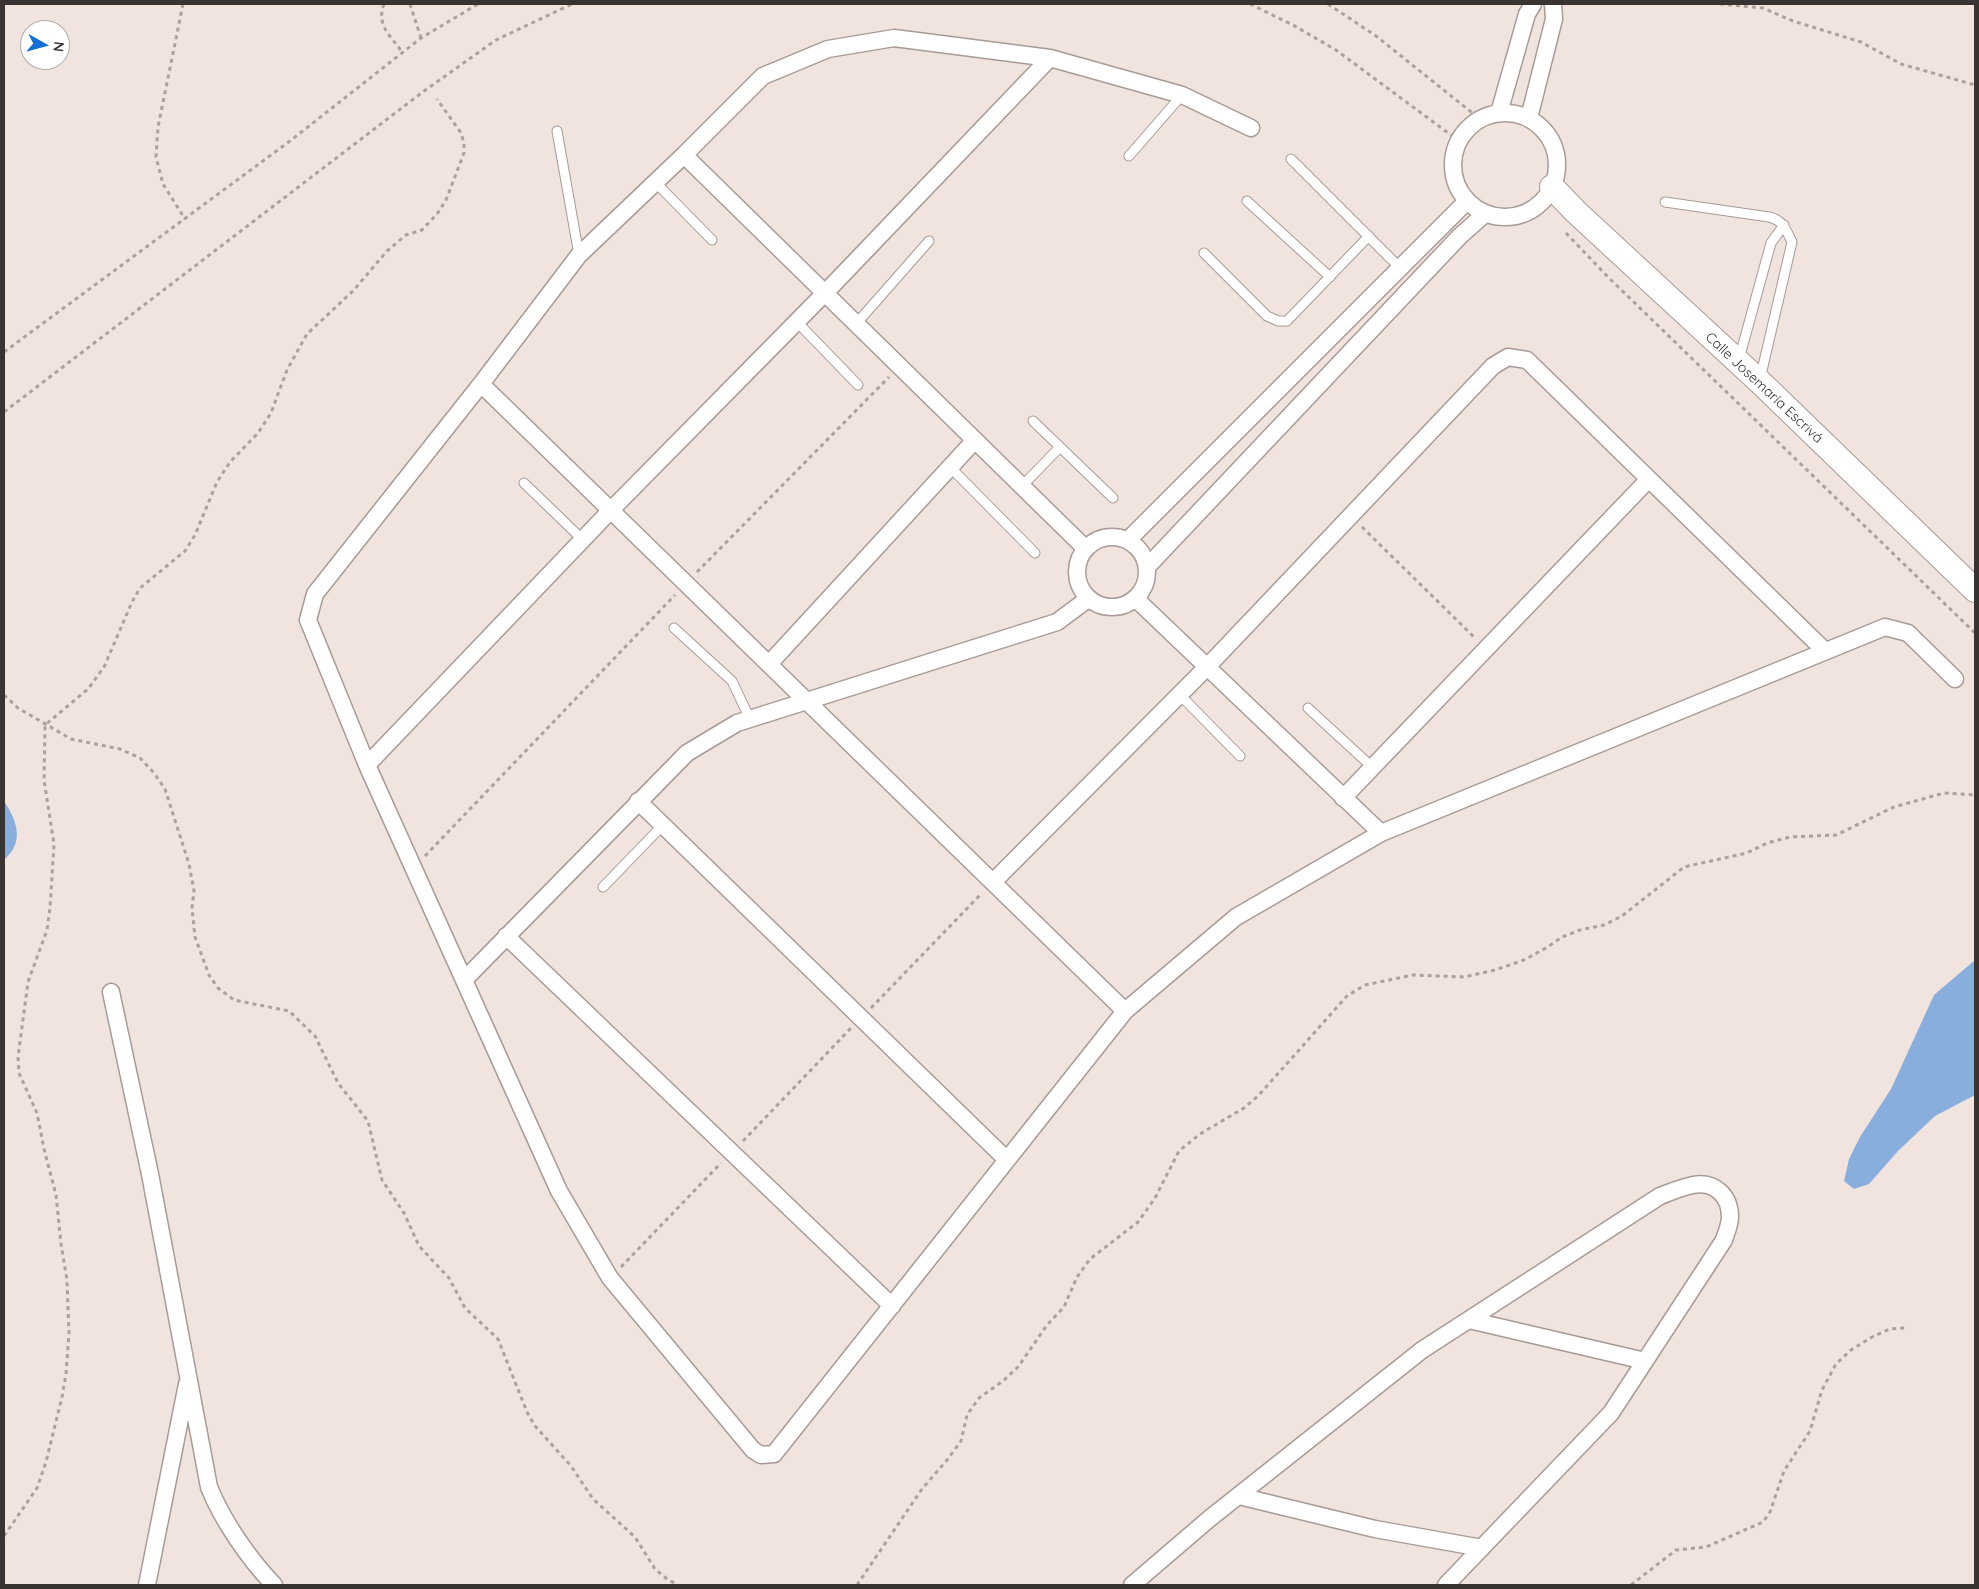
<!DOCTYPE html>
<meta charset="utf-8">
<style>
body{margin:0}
#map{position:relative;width:1979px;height:1589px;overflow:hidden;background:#f1e3de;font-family:Quicksand,sans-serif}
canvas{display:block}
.frame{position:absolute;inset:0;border:5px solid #393331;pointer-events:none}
.north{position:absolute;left:20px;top:20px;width:50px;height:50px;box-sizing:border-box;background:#fff;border:1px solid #b0adad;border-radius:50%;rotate:97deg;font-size:14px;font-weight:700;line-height:20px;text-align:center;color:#393331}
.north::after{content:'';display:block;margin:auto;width:18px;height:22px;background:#146fd8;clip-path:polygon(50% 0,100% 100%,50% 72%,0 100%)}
</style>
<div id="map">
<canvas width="1979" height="1589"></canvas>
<div class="frame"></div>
<div class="north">N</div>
</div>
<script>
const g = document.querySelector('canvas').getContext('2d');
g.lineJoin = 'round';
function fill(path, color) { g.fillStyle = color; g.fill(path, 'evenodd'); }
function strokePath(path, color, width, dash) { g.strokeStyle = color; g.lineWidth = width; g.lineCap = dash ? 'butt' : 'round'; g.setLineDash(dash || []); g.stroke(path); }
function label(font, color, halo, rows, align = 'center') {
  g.font = font + ' Quicksand,sans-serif'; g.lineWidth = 5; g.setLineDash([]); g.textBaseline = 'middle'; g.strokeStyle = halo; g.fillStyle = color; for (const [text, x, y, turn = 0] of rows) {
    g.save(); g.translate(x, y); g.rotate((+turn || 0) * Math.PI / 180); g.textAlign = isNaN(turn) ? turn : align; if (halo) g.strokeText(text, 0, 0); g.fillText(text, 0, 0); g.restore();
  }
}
fill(new Path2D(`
 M4,801C17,821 25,842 4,860Z
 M1975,960V1095L1935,1116L1898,1151L1869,1184L1854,1189L1844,1181L1849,1159L1860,1137L1891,1089L1934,995Z`), '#88aede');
const lane = new Path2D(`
 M557,131L579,255
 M1129,156L1182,95
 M1291,159L1400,268
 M655,182L712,240
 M1247,201L1330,277
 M1665,202L1769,217C1783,220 1786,230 1792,242L1760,379
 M1204,253L1267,316L1278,321H1287L1369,236
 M797,322L858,385
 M856,324L929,241
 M1739,359L1771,243L1784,225
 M1033,421L1113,498
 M950,467L1035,553
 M524,483L583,540
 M1022,486L1060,447
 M674,628L732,681L750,719
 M1180,695L1240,756
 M1308,708L1372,767
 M603,887L663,825`);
const street = new Path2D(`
 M1499,113L1527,14L1533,4
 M1453 165a52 52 0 1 1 104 0a52 52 0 1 1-104 0Z
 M1529,118L1554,19L1553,4
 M1251,128L1182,95L1050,58L894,38L828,49L763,76L684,155L579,255L481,384L315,594L308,620L367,765L559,1191L610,1278L753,1450L761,1455L774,1454L1125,1011L1236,917L1381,833L1885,627L1908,633L1955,679
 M684,155L1086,549
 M481,384L1125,1011
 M1077 572a35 35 0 1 1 70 0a35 35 0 1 1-70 0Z
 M1128,540L1467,201
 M1147,567L1460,236L1486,213
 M1136,599L1381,833
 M769,664L975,440
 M367,765L611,510L825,293L1050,58
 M1343,798L1649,479
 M638,801L1007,1160
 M993,882L1207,667L1493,366L1508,357L1527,360L1825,651
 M506,936L892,1306
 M464,980L687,753L737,723L1057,622L1088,599
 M111,992L150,1174L209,1487C222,1520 249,1559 274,1585
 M1469,1320L1645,1361
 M1239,1496L1375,1529L1482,1548
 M147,1585L187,1384
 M1132,1585L1209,1519L1422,1350L1660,1196C1671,1192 1682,1187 1693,1185C1715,1181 1730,1196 1730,1217C1730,1225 1726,1233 1724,1240L1611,1413L1446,1585`);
const secondary = new Path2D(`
 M1552,187L1576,212L1759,381L1975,590`);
strokePath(lane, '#a89b96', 11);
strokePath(street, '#a89b96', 19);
strokePath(secondary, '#a89b96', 26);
strokePath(new Path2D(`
 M183,4L158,127L156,157L163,184L185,219
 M384,4C376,25 390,35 402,52
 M410,4L421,38
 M1250,4L1293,25L1336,50L1459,141
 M1328,4L1376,36L1480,119
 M1720,4L1763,8L1793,21L1861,42L1901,64L1975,85
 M1566,233L1609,278L1975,633
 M4,352L290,141L421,38L478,4
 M4,412L424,91L496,40L572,4
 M1362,527L1475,638
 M697,572L889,377
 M4,695L18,708L71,739L120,749L140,758L154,773L165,789L189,864L194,891L192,908L195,937L209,975L218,988L234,1000L289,1011L315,1036L338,1083L368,1121L382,1180L404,1213L419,1246L449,1278L465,1308L498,1339L527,1412L535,1426L571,1466L593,1499L635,1537L655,1569L667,1579L678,1585
 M425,856L675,595
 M871,1008L981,894
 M743,1141L851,1028
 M621,1267L721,1163
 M4,1536L37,1488L46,1462L62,1397L66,1374L69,1333L67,1280L61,1244L56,1195L44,1149L37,1113L19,1073L18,1057L28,982L47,930L50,908L54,844L44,780L45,725L88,689L104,667L132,602L140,588L185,551L195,535L217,482L230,462L258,433L271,413L287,370L307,334L353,291L387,251L406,235L422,230L437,214L446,200L464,153V143L461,133L437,99
 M857,1585L922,1489L947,1460L961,1441L967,1415L979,1398L1003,1381L1018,1367L1047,1325L1064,1307L1077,1277L1090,1259L1138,1222L1155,1198L1179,1151L1200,1134L1244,1108L1259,1095L1347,996L1365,985L1413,975L1464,977L1495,970L1524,960L1546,948L1562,937L1580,930L1604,925L1622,916L1684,867L1747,853L1767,843L1790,837L1836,835L1894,807L1944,793L1975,795
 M1631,1585L1676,1550L1706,1547L1763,1522L1770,1512L1784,1471L1810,1431L1822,1390L1836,1364L1851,1350L1872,1337L1890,1329L1906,1328`), '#aca19d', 3, [4, 4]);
strokePath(lane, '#fff', 9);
strokePath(street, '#fff', 16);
strokePath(secondary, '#fff', 24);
label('14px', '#393331', '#fff', [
 ["Calle Josemaría Escrivá",1764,388,43]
]);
</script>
